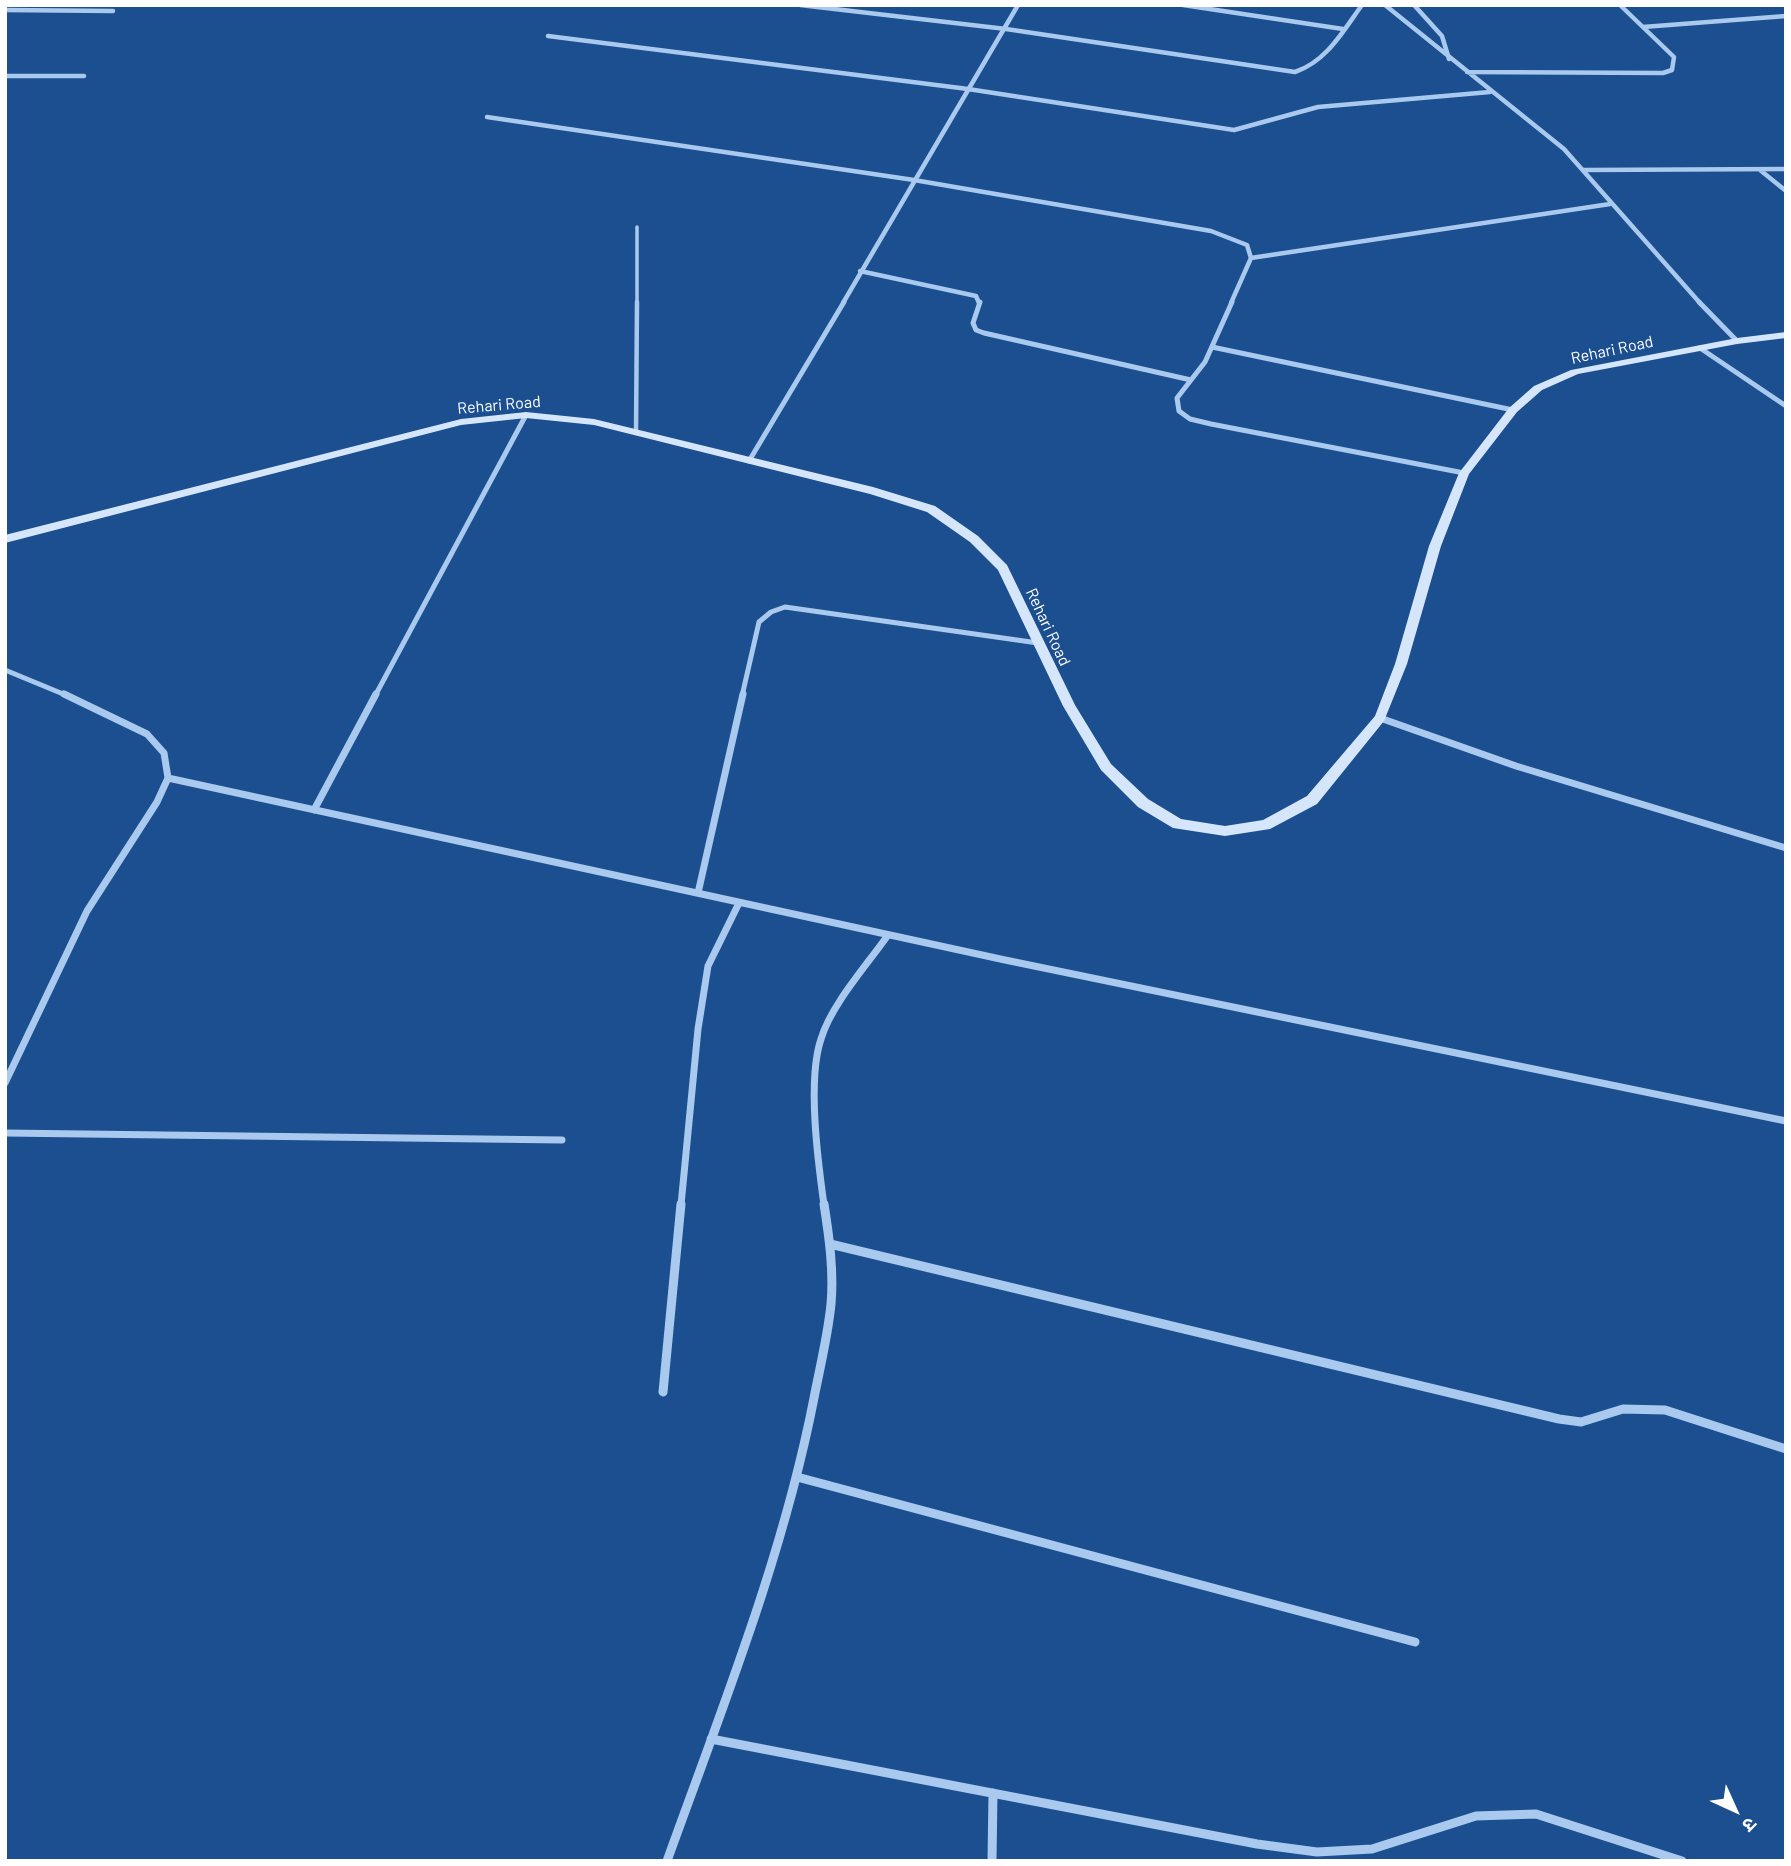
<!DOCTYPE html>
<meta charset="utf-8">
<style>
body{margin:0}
#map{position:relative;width:1791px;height:1866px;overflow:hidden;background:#1b4f8f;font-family:Barlow,"Noto Sans Devanagari",sans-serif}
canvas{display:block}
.frame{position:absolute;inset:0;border:7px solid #fff;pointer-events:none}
.north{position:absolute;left:1700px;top:1775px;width:70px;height:70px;-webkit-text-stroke:5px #1b4f8f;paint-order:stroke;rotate:135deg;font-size:19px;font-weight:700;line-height:28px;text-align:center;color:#fff}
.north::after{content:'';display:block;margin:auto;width:24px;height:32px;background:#fff;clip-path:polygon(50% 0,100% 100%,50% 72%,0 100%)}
</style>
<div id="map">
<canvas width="1791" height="1866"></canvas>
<div class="frame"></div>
<div class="north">उ</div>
</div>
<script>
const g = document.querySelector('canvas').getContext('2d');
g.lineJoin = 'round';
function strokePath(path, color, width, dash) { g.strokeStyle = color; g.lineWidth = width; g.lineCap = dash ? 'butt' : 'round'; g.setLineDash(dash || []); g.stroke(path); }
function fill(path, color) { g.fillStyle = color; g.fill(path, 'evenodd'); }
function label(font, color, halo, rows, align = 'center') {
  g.font = font + ' Barlow,sans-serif'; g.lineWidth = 7; g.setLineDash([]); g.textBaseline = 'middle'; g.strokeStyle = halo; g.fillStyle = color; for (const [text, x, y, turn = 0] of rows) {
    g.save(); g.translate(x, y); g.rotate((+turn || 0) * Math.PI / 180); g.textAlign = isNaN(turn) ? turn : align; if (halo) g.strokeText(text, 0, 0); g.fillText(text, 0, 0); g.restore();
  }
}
strokePath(new Path2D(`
 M637,303V227`), '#a9c9ee', 3.5);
strokePath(new Path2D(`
 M636,433L637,302`), '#a9c9ee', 4.5);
strokePath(new Path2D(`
 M800,5L1006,29L1295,72C1327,61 1343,31 1362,5
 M1183,5L1343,29
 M1385,5L1564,149L1700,303
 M1414,5L1442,36L1449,59
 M5,10L113,11
 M1643,27L1786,16
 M548,36L968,89L1234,130L1318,107L1490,92
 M1467,72L1663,73L1672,70L1674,57L1620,5
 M5,76H84
 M487,117L914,180L1211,231L1247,245L1251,258L1231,303
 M1584,170L1786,169
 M1760,170L1786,191
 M1251,258L1610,204
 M860,271L976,296L979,303
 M843,303L1018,5`), '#a9c9ee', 4.5);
strokePath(new Path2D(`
 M980,302L973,323L976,330L984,333L1191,380
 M1232,302L1205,362L1177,398L1179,411L1190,419L1211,424L1464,473
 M1699,302L1737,341
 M1212,347L1513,410
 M1700,348L1786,406
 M749,461L844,302
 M5,670L68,696
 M375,696L526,415
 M742,696L759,622L771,612L785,607L1038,643`), '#a9c9ee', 5);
strokePath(new Path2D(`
 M1380,718L1516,766L1786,848
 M168,778L1005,960L1786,1121
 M314,810L376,694
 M698,893L743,694
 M5,1083L87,911L157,802L168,778L164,753L147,734L64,694
 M5,1133L562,1140
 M681,1205L698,1029L708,966L739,903
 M824,1205C818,1162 807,1080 821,1039C831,1005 867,965 888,935`), '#a9c9ee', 7);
strokePath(new Path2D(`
 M830,1244L1559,1419L1581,1422L1623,1409L1665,1410L1786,1449
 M663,1392L681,1204
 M797,1477L1415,1642
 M711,1739L1257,1844L1317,1852L1372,1849L1476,1816L1536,1814L1682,1861
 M667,1861C722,1708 783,1557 814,1398C820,1367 828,1335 831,1304C834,1271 829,1236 824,1204
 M992,1861L993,1793`), '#a9c9ee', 9);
fill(new Path2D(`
 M1786,332V338L1737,344L1578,374L1542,390L1517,412L1469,474L1441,546L1407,664L1384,721L1317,804L1270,829L1225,836L1173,828L1138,807L1101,770L1063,706L998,570L970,542L927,512L870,494L594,425L526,418L461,425L5,543V535L461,419L526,412L594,419L873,487L935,506L978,536L1007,565L1075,705L1111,764L1148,799L1181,819L1225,826L1263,820L1307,796L1375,716L1395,664L1429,546L1459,473L1509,408L1534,386L1571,370L1737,338Z`), '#d6e6fa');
label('16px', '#fff', '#1b4f8f', [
 ["Rehari Road",1612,350,-12],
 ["Rehari Road",499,405,-5],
 ["Rehari Road",1048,627,65]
]);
</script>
